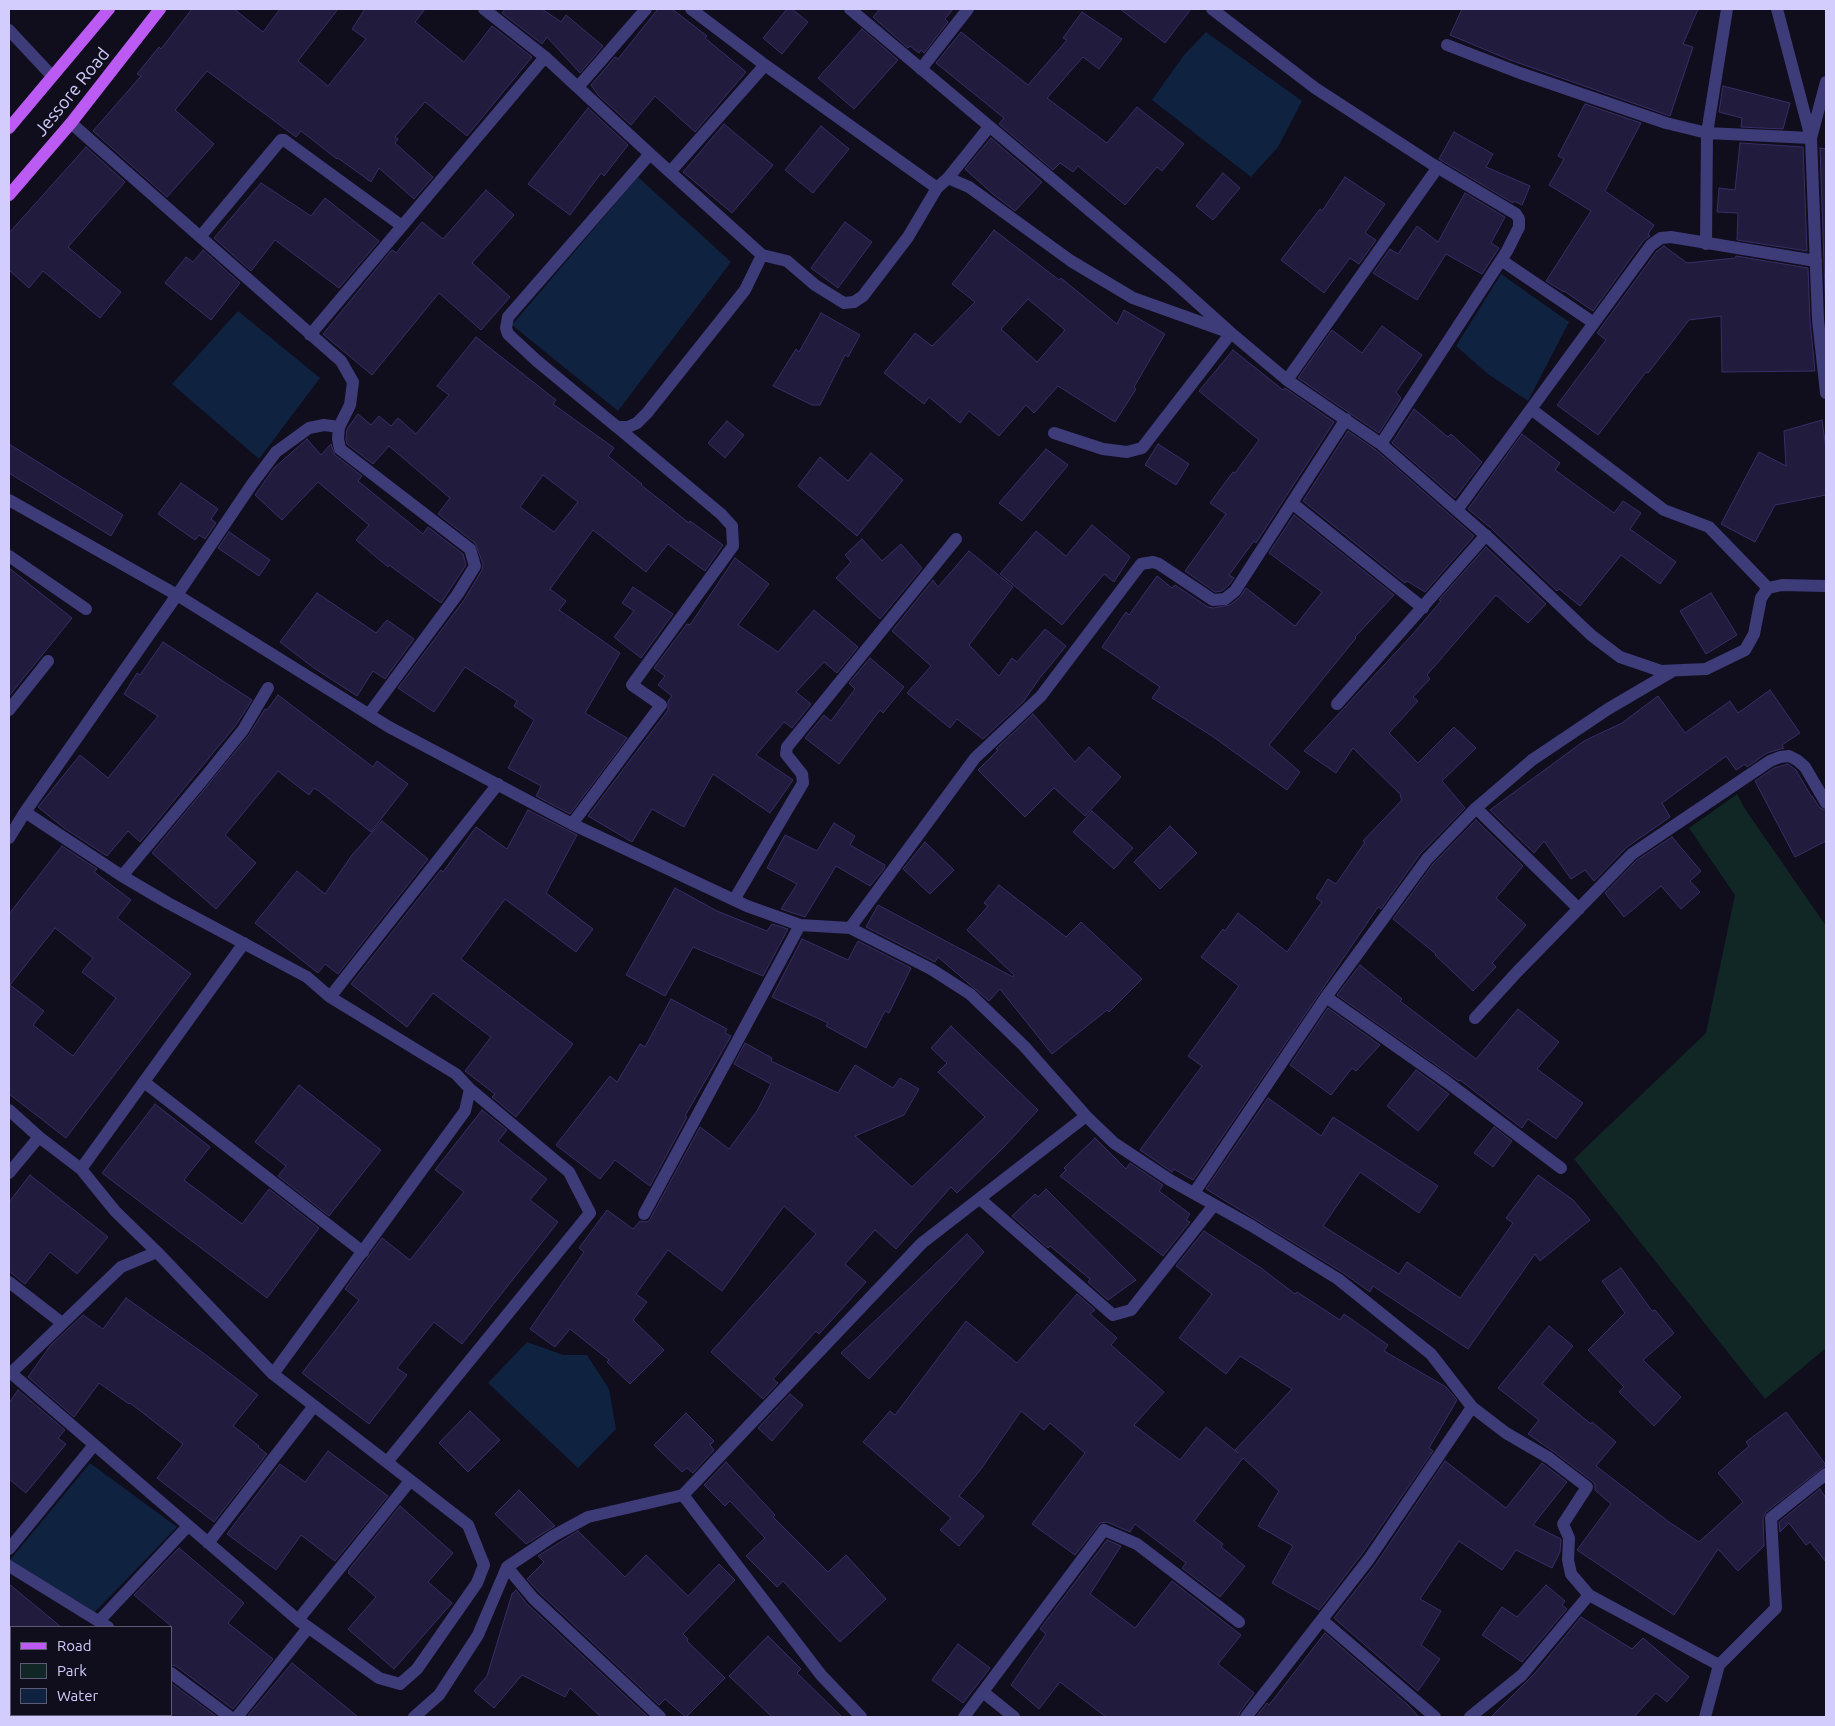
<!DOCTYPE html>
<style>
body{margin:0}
#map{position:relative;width:1835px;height:1726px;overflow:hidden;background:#100d1d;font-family:Ubuntu,sans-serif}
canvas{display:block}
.frame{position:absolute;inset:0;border:10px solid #d2cdfc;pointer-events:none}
.legend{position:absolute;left:10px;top:1626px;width:162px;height:90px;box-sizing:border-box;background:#100d1d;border:1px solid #5e5a76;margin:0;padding:6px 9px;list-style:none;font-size:15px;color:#d2cdfc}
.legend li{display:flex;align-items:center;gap:10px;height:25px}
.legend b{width:25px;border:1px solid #5e5a76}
</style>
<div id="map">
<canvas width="1835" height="1726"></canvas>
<div class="frame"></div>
<ul class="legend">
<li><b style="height:6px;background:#bb5bf4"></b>Road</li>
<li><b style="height:14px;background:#112726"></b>Park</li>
<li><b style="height:14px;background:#0f2240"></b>Water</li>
</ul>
</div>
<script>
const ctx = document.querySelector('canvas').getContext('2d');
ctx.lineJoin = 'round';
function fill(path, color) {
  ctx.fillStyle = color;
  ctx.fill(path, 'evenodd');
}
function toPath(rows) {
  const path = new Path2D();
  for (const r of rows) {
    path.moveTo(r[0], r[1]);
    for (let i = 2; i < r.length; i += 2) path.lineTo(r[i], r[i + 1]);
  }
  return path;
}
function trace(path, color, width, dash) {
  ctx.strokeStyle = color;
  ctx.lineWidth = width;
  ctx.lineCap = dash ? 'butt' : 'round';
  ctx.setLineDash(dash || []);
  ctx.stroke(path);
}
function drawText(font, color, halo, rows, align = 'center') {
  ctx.font = font + ' Ubuntu,sans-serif';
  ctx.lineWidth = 4;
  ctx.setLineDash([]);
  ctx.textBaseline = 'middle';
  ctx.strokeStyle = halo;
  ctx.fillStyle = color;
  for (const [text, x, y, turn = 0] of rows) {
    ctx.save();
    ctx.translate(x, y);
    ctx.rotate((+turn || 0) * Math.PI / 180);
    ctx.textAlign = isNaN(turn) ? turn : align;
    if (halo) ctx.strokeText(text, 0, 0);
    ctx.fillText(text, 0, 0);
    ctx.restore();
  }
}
const green = toPath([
 [1737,794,1745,809,1826,926,1826,1348,1765,1399,1574,1159,1706,1033,1735,895,1689,828]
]);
const water = toPath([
 [1206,32,1302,101,1278,147,1251,177,1152,100,1184,55],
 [638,177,731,262,618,411,512,325],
 [1501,274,1569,322,1528,401,1488,374,1456,346],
 [238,311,320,378,259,459,172,384],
 [527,1342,563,1355,587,1355,609,1389,616,1429,578,1468,488,1383],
 [90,1463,177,1527,95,1612,10,1560]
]);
const building = toPath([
 [192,9,234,9,263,32,280,9,338,9,298,61,328,86,366,39,352,29,365,9,425,9,415,22,464,62,492,26,532,57,467,136,425,102,395,137,398,139,395,143,433,177,414,199,379,168,371,182,338,158,337,159,301,131,296,137,207,71,175,110,214,144,167,197,93,131,141,76,137,74,159,47,161,49,192,9],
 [505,9,542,9,561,22,566,15,603,46,580,73,547,37,542,44,502,13,505,9],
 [658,9,672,9,707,36,705,38,746,72,695,132,655,96,631,125,598,95,591,85,615,57,618,59,658,9],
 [787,9,792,9,808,22,782,54,763,38,787,9],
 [880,9,953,9,945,19,948,22,924,53,921,50,919,53,910,46,908,48,873,17,880,9],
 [1120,9,1191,9,1165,43,1120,9],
 [1462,9,1698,9,1683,44,1693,47,1670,116,1510,60,1450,35,1462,9],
 [1082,12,1122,39,1099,69,1083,57,1047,98,1107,143,1137,107,1184,144,1162,171,1157,167,1125,205,1078,166,1073,172,1060,163,1053,170,999,124,1004,118,936,63,961,32,1028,85,1067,40,1063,38,1082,12],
 [862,29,898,60,854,109,818,78,862,29],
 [1723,86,1790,103,1783,129,1741,127,1742,118,1719,112,1723,86],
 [1585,104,1641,123,1605,191,1654,225,1648,234,1650,236,1644,240,1593,311,1564,291,1564,292,1546,281,1591,211,1549,185,1564,159,1558,156,1585,104],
 [588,108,628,145,604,176,601,173,570,215,528,184,588,108],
 [724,124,773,165,732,213,683,172,724,124],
 [821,126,849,149,813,193,785,170,821,126],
 [1454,132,1493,154,1486,167,1530,186,1522,205,1514,201,1513,203,1439,159,1454,132],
 [991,138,1042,182,1015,211,993,194,965,169,991,138],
 [1740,143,1803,147,1807,251,1737,240,1738,213,1717,212,1719,188,1735,190,1740,143],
 [86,147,125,182,68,247,121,292,100,318,43,271,29,288,9,270,9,233,86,147],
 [1820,148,1826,149,1826,321,1826,319,1820,148],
 [1223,173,1240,188,1213,220,1196,206,1223,173],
 [1345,177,1385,204,1365,233,1376,240,1359,264,1350,258,1324,293,1281,260,1320,209,1322,211,1345,177],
 [261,183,311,216,325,198,379,241,339,288,275,240,251,271,214,238,261,183],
 [486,190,514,215,472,263,510,297,481,330,439,293,372,375,323,334,391,251,393,250,396,253,422,222,443,239,486,190],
 [1465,193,1505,217,1491,243,1499,248,1482,274,1446,254,1417,300,1373,273,1390,249,1398,254,1417,226,1438,242,1465,193],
 [845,222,872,242,838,288,811,268,845,222],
 [994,230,1059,280,1061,278,1117,324,1124,310,1165,334,1134,387,1136,389,1115,422,1058,386,1034,413,1026,405,999,436,969,411,960,423,929,397,924,404,884,373,915,333,932,346,975,302,952,284,994,230],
 [1028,299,1065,330,1037,362,1001,329,1028,299],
 [1664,246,1687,263,1735,258,1736,256,1808,268,1810,321,1815,371,1722,372,1721,316,1689,320,1648,373,1646,372,1598,435,1557,405,1606,340,1597,333,1657,251,1664,246],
 [203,250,240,283,211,320,165,283,186,257,193,262,203,250],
 [821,313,860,335,848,357,845,355,820,405,812,405,773,386,796,349,799,352,821,313],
 [1382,326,1422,355,1396,392,1401,398,1379,433,1298,378,1332,330,1362,353,1382,326],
 [476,337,556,400,553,404,614,448,608,456,642,484,641,485,689,523,690,521,723,545,705,571,668,544,646,572,593,530,550,589,566,601,559,610,620,653,585,713,627,738,570,814,536,796,541,786,508,768,534,720,514,706,517,701,465,667,434,712,398,688,464,600,482,570,483,564,475,543,438,514,450,498,389,446,373,464,347,444,346,439,347,429,358,414,371,425,379,416,391,426,398,418,416,434,449,395,437,386,476,337],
 [543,475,578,502,554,532,520,507,543,475],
 [1233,350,1283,390,1285,388,1334,422,1256,543,1254,541,1229,575,1234,578,1229,585,1222,591,1215,592,1185,571,1226,514,1210,503,1233,472,1235,473,1259,440,1199,391,1233,350],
 [1414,409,1448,437,1451,434,1482,462,1455,498,1392,443,1414,409],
 [1822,420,1826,449,1826,495,1775,505,1755,542,1721,524,1759,452,1786,466,1784,431,1822,420],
 [727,421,744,435,725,458,708,443,727,421],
 [1348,431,1376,450,1474,536,1425,592,1407,581,1405,583,1303,501,1348,431],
 [1522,434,1560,463,1555,470,1614,513,1623,501,1641,513,1630,529,1676,562,1660,584,1621,555,1580,606,1559,589,1557,591,1492,529,1468,509,1522,434],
 [307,439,321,455,331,444,335,455,362,476,358,481,423,534,428,527,463,554,466,565,441,603,389,565,388,567,356,540,369,525,318,482,282,520,255,495,274,468,307,439],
 [9,444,123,515,111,536,9,473,9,444],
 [1158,444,1189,464,1176,485,1145,465,1158,444],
 [1046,449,1068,465,1022,521,999,503,1046,449],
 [871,453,903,480,857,536,798,486,820,457,848,481,871,453],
 [181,483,218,509,211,519,216,523,205,539,199,535,195,540,158,514,181,483],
 [1294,515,1394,595,1355,637,1356,638,1269,745,1300,772,1287,790,1212,736,1152,698,1160,687,1102,647,1126,612,1129,615,1157,576,1172,588,1175,585,1208,607,1213,608,1230,605,1240,597,1246,588,1295,626,1322,592,1269,553,1294,515],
 [1092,525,1130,557,1114,582,1104,574,1062,625,1000,574,1036,531,1066,556,1092,525],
 [229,532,270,560,259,576,218,548,229,532],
 [862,539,882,561,901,544,922,568,880,619,836,578,851,562,845,555,862,539],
 [1486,547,1546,604,1528,623,1496,595,1427,675,1430,679,1413,697,1418,701,1389,733,1418,763,1454,727,1476,748,1442,781,1465,808,1420,854,1381,909,1378,907,1193,1180,1174,1169,1172,1172,1140,1150,1202,1066,1188,1056,1239,986,1201,957,1223,929,1225,931,1238,913,1287,952,1322,902,1316,898,1328,879,1336,884,1365,842,1363,841,1402,800,1400,796,1401,795,1353,748,1336,773,1304,751,1412,635,1441,601,1439,600,1486,547],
 [969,551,1013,587,969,645,999,676,1012,658,1017,662,1045,629,1066,646,1039,679,1023,702,983,739,957,719,950,728,907,693,931,666,892,631,933,580,938,587,969,551],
 [735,558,769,584,738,625,778,652,814,610,858,647,837,673,824,662,796,692,811,704,792,728,784,722,756,755,793,780,770,813,713,774,684,827,652,809,632,842,588,816,668,710,668,701,672,696,658,685,665,676,654,668,687,624,690,625,735,558],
 [9,568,72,618,9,696,9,568],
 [633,587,673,614,641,658,614,637,634,611,622,603,633,587],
 [317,593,376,633,387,620,414,639,385,679,373,671,357,696,314,668,280,642,317,593],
 [1711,593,1737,635,1706,654,1680,611,1711,593],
 [163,642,252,700,236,725,140,842,128,831,107,856,64,828,38,807,80,755,108,778,158,716,124,694,137,673,140,675,163,642],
 [870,658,904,687,883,713,880,710,839,764,805,738,824,715,831,721,855,689,849,683,870,658],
 [1770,690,1800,733,1782,745,1784,748,1767,753,1747,767,1745,764,1736,770,1726,756,1662,803,1670,817,1627,847,1594,881,1585,870,1571,879,1544,841,1534,853,1490,810,1584,741,1622,723,1658,696,1685,733,1730,701,1738,713,1770,690],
 [278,695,373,767,377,761,408,784,371,832,319,791,314,788,309,795,278,771,225,835,256,863,216,909,152,853,249,735,265,709,267,710,278,695],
 [1033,714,1075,762,1089,747,1121,777,1085,816,1054,788,1025,817,978,770,998,750,996,749,1033,714],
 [1788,764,1796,770,1811,796,1812,796,1819,807,1826,811,1826,841,1795,857,1755,781,1774,768,1788,764],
 [528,810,577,835,546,893,593,929,576,952,505,899,461,959,573,1044,516,1117,492,1097,495,1094,465,1071,491,1037,433,993,407,1027,351,984,441,870,443,872,476,827,507,849,528,810],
 [1092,811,1133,848,1114,869,1073,832,1092,811],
 [1476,820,1523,866,1496,898,1526,925,1492,963,1496,967,1473,991,1435,955,1436,954,1393,919,1433,864,1476,820],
 [382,821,428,859,338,974,325,964,318,973,255,923,297,871,325,894,352,855,382,821],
 [834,823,855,836,850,845,885,865,884,869,870,886,836,866,805,917,781,909,797,884,767,868,785,835,817,851,834,823],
 [1170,826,1197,853,1160,889,1134,862,1170,826],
 [1672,837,1701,871,1690,881,1700,892,1681,909,1661,886,1624,917,1605,893,1637,860,1672,837],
 [925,842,954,870,930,894,903,869,925,842],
 [62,846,97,869,94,872,131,900,117,918,191,974,66,1138,9,1094,9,914,62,846],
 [55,928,93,958,82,972,116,998,73,1056,33,1025,44,1011,10,985,55,928],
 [999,885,1066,937,1081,922,1142,979,1109,1012,1107,1010,1052,1054,1000,989,989,1001,938,957,935,962,866,927,878,905,1013,977,1014,975,967,930,988,906,984,903,999,885],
 [675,888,717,911,767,931,772,924,788,929,763,976,693,947,665,996,626,975,675,888],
 [802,939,848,960,858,941,911,968,889,1013,885,1011,866,1048,826,1026,828,1023,772,997,802,939],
 [1360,965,1402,999,1400,1001,1476,1059,1518,1009,1559,1042,1537,1069,1583,1103,1556,1139,1528,1119,1522,1128,1460,1080,1459,1081,1337,995,1360,965],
 [671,999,727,1029,725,1033,731,1036,685,1116,687,1117,650,1186,615,1160,600,1179,556,1145,610,1076,617,1082,640,1044,645,1047,671,999],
 [1328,1008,1380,1045,1356,1071,1352,1068,1331,1095,1290,1065,1328,1008],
 [951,1026,1038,1110,1003,1148,957,1193,951,1187,896,1249,875,1230,845,1264,866,1282,819,1334,816,1331,773,1379,778,1383,763,1399,711,1352,816,1234,784,1206,722,1291,668,1250,636,1294,647,1302,633,1320,664,1350,630,1384,607,1362,609,1360,570,1329,555,1347,530,1329,584,1252,579,1248,607,1210,633,1229,640,1221,645,1222,649,1221,700,1127,729,1149,757,1111,771,1084,734,1064,745,1043,772,1058,771,1061,838,1093,855,1065,893,1088,900,1078,919,1089,904,1115,855,1136,912,1187,985,1117,938,1072,947,1063,931,1048,951,1026],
 [1416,1070,1449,1094,1418,1131,1387,1106,1416,1070],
 [299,1085,381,1150,329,1216,278,1176,286,1166,255,1142,299,1085],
 [1268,1098,1321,1136,1333,1117,1438,1186,1419,1213,1360,1172,1323,1226,1399,1274,1407,1262,1460,1298,1513,1223,1506,1218,1538,1175,1573,1200,1590,1220,1540,1261,1535,1254,1468,1349,1373,1286,1370,1292,1342,1272,1206,1189,1268,1098],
 [155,1104,210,1147,184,1180,242,1224,269,1189,319,1228,267,1298,102,1173,155,1104],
 [482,1110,507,1130,498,1141,547,1179,530,1200,558,1222,462,1344,434,1322,397,1368,407,1375,369,1424,302,1373,359,1300,345,1289,382,1238,410,1260,464,1192,435,1170,482,1110],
 [1494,1127,1512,1141,1493,1167,1474,1153,1494,1127],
 [1095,1138,1126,1169,1130,1163,1163,1185,1159,1191,1190,1214,1186,1220,1190,1222,1163,1256,1060,1176,1066,1170,1064,1168,1095,1138],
 [30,1175,108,1237,77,1274,50,1252,25,1284,9,1271,9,1202,30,1175],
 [1046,1189,1136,1280,1108,1300,1088,1282,1090,1279,1050,1246,1048,1248,1012,1216,1035,1194,1038,1197,1046,1189],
 [1204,1231,1261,1268,1295,1294,1297,1292,1340,1320,1344,1314,1388,1345,1384,1351,1446,1387,1457,1400,1429,1448,1433,1451,1362,1554,1319,1610,1272,1583,1293,1546,1258,1526,1279,1491,1243,1458,1194,1521,1223,1544,1221,1547,1245,1566,1220,1597,1182,1568,1186,1563,1135,1524,1130,1532,1107,1522,1100,1523,1075,1555,1032,1524,1085,1453,1050,1423,1044,1430,1021,1411,981,1469,959,1496,984,1516,959,1546,940,1530,951,1518,863,1442,890,1411,895,1415,966,1321,1017,1363,1077,1294,1095,1310,1090,1314,1117,1338,1111,1345,1164,1392,1134,1425,1180,1460,1206,1427,1238,1453,1235,1450,1292,1389,1240,1356,1226,1374,1179,1338,1212,1294,1176,1266,1204,1231],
 [967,1234,984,1252,869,1379,841,1353,967,1234],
 [1621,1268,1652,1311,1655,1310,1674,1333,1643,1360,1681,1397,1654,1426,1619,1392,1624,1387,1588,1350,1625,1313,1602,1281,1621,1268],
 [126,1298,206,1355,258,1395,233,1426,259,1446,258,1447,267,1454,214,1522,157,1478,183,1444,130,1403,129,1404,99,1383,74,1417,28,1377,50,1346,83,1315,103,1329,126,1298],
 [1549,1326,1573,1346,1542,1384,1591,1424,1592,1422,1616,1442,1596,1466,1669,1522,1699,1542,1743,1502,1718,1473,1749,1446,1746,1442,1786,1412,1826,1465,1766,1512,1763,1518,1764,1546,1738,1571,1718,1549,1674,1615,1577,1550,1611,1504,1595,1490,1595,1484,1592,1481,1554,1452,1528,1434,1539,1420,1498,1388,1549,1326],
 [18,1390,65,1430,58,1438,66,1444,26,1493,9,1479,9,1403,18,1390],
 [790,1394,803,1405,772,1441,758,1428,790,1394],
 [470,1411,500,1440,468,1472,439,1443,470,1411],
 [686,1413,714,1441,710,1445,714,1450,693,1473,687,1468,682,1472,654,1445,686,1413],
 [328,1451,388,1496,335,1561,301,1535,276,1570,227,1534,280,1464,305,1482,328,1451],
 [1445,1461,1506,1508,1542,1463,1567,1482,1533,1525,1561,1539,1560,1552,1552,1568,1516,1550,1502,1570,1459,1541,1420,1599,1441,1611,1421,1645,1440,1659,1418,1691,1334,1618,1376,1564,1445,1461],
 [726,1462,775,1515,773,1517,828,1572,846,1555,886,1599,840,1642,783,1581,777,1587,746,1556,765,1538,730,1501,725,1506,704,1485,726,1462],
 [1820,1489,1826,1498,1826,1562,1810,1542,1806,1545,1789,1523,1780,1532,1779,1522,1820,1489],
 [519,1490,555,1526,526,1544,495,1514,519,1490],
 [400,1506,453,1553,428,1582,452,1603,394,1669,348,1629,376,1597,348,1573,350,1572,348,1571,400,1506],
 [578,1531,625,1577,646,1555,688,1596,719,1564,735,1580,683,1634,688,1639,687,1641,725,1678,686,1717,665,1699,659,1705,539,1592,527,1579,544,1562,538,1556,578,1531],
 [1107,1540,1121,1546,1090,1594,1135,1628,1172,1581,1241,1635,1218,1664,1254,1693,1240,1712,1238,1717,1106,1717,1060,1682,1039,1709,1011,1685,1046,1634,1040,1629,1107,1540],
 [179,1548,244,1603,228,1623,273,1659,233,1709,176,1666,171,1665,171,1626,134,1595,179,1548],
 [9,1584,61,1627,9,1627,9,1584],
 [1546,1585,1565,1601,1562,1605,1567,1609,1522,1662,1482,1635,1502,1607,1517,1617,1546,1585],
 [516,1590,527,1604,648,1717,601,1717,570,1688,565,1697,522,1675,494,1708,474,1691,487,1676,512,1594,516,1590],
 [1581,1617,1632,1649,1643,1638,1689,1677,1667,1702,1656,1693,1634,1717,1491,1717,1536,1672,1581,1617],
 [1325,1633,1408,1705,1419,1717,1256,1717,1267,1703,1269,1705,1325,1633],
 [768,1636,801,1669,797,1673,842,1717,772,1717,729,1676,768,1636],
 [958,1644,990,1668,963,1703,932,1680,958,1644],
 [292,1663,358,1717,247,1717,292,1663],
 [171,1683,217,1717,171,1717,171,1683]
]);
const service = toPath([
 [921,69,968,9],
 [9,556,86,609],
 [177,595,25,812,122,876,168,903,307,977,330,997,456,1074,470,1089,465,1111,273,1374,468,1525,484,1565,477,1583,417,1669,400,1684,379,1678,298,1620,11,1373,121,1267,157,1252,273,1374],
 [9,710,48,661],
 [9,838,25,812],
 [122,876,206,776,243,730,268,688],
 [330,997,498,784],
 [144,1082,363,1252],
 [9,1110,39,1137,81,1169],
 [9,1173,39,1137],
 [980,1199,1113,1315,1131,1310,1214,1205],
 [157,1252,115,1211,81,1169,244,943],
 [9,1282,62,1323],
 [387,1462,590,1213,569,1172,470,1089],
 [208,1543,314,1406],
 [9,1549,94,1445],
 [9,1566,108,1627],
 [298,1620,410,1481],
 [99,1621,188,1526],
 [171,1673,230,1717],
 [83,1717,85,1715],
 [237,1717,308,1628]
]);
const minor = toPath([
 [484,9,545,57,650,154],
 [691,9,765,65,937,188],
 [850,9,1172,280,1231,333,1287,380,1381,444,1492,541,1591,635,1620,657,1661,671,1706,669,1745,650,1754,634,1761,598,1768,588,1782,585,1826,586],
 [1212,9,1315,88,1432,164,1516,214,1519,219,1519,227,1507,251,1381,444],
 [9,30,52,76],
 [1447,45,1520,73,1666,123,1707,133,1811,138,1777,9],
 [1826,82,1811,138,1818,320,1826,393],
 [578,87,646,9],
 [71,123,341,361,353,382,350,405,339,427,338,439,340,449,470,549,475,566,457,595,369,714],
 [670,172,765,65],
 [948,178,989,127],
 [200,237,281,140,284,140,402,226],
 [1706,244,1707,133,1727,9],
 [762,255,650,154,508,317,506,328,508,334,537,361,617,427,628,427,637,423,647,413,745,290,762,255,787,261,815,285,844,303,854,302,863,296,908,237,937,188,948,178,969,187,1071,261,1133,298,1231,333,1142,448,1127,452,1103,449,1054,433],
 [1501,260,1594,323],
 [310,335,545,57],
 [1287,380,1438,167],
 [1531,409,1664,510,1709,527,1768,588],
 [9,500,177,595,389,727,572,824,747,906,800,925,850,928,931,969,970,994,1024,1046,1086,1116,1114,1143,1170,1180,1252,1226,1338,1279,1431,1354,1472,1407,1506,1433,1549,1458,1587,1487,1563,1524,1569,1538,1568,1560,1571,1574,1589,1595,1522,1675,1470,1717],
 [1292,503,1423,608],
 [1457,510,1651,245,1661,238,1671,237,1816,261],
 [177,595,252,484,276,452,309,428,324,425,339,427],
 [1337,704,1486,535],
 [1476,808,1579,909],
 [572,824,661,705,632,685,733,546,732,526,721,514,617,427],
 [734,900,803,783,802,774,786,754,787,747,956,539],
 [850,928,975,758,1041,696,1141,564,1153,562,1159,564,1213,600,1225,599,1235,591,1346,419],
 [1326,997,1447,1082,1561,1168],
 [1475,1018,1517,972,1632,854,1770,761,1780,757,1789,756,1797,760,1805,767,1826,803],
 [1194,1193,1326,997,1427,859,1476,808,1532,760,1608,709,1671,672],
 [644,1214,800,925],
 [507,1567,533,1598,660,1717],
 [1589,1595,1719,1665],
 [1322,1620,1435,1717],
 [983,1692,1014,1717],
 [414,1717,439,1695,478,1635,507,1567,553,1536,588,1517,683,1495],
 [861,1717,821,1675,683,1495,922,1243,1086,1116],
 [964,1717,1104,1530,1137,1544,1239,1622],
 [1246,1717,1369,1559,1472,1407],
 [1705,1717,1719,1665,1776,1608,1771,1518,1826,1474]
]);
const primary = toPath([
 [9,128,109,9],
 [9,195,71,123,160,9]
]);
const streetNames = [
 ["Jessore Road",72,92,-51]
];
fill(green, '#112726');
fill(water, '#0f2240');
fill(building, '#211b3d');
trace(building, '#392e67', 1);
trace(service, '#3e3b79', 12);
trace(minor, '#3e3b79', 12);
trace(primary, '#bb5bf4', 12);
drawText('18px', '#d2cdfc', '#100d1d', streetNames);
</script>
